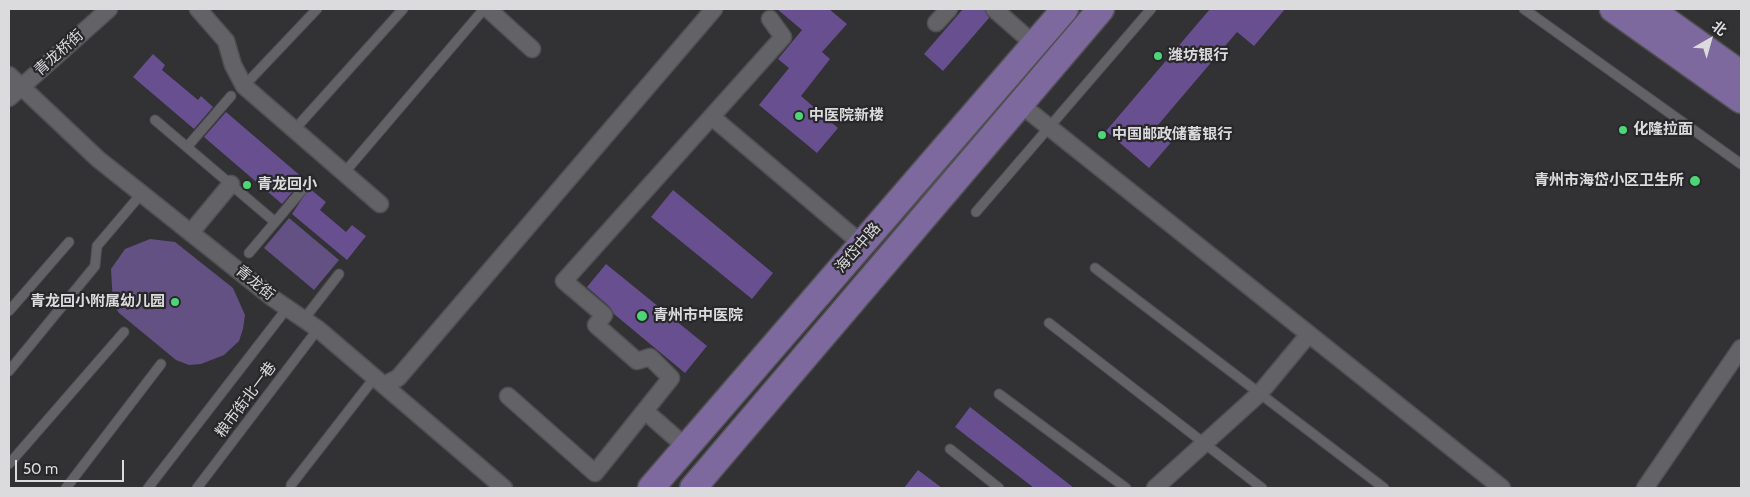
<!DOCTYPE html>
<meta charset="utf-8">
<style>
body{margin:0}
#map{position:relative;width:1750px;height:497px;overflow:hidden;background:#323134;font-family:Cabin,"Noto Sans SC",sans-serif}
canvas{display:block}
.frame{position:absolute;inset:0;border:10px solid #dbdadc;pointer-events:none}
.north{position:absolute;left:1685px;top:15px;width:50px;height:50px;-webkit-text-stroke:4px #28272a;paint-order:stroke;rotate:38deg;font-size:14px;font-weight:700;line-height:20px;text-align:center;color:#dbdadc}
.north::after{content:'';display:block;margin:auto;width:18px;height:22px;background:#dbdadc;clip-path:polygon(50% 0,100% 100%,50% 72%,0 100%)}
.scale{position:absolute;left:15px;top:460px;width:109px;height:22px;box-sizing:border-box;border:2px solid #dbdadc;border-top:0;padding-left:6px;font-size:15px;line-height:18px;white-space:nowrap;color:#dbdadc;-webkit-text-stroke:4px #28272a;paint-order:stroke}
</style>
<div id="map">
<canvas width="1750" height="497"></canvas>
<div class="frame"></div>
<div class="north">北</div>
<div class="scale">50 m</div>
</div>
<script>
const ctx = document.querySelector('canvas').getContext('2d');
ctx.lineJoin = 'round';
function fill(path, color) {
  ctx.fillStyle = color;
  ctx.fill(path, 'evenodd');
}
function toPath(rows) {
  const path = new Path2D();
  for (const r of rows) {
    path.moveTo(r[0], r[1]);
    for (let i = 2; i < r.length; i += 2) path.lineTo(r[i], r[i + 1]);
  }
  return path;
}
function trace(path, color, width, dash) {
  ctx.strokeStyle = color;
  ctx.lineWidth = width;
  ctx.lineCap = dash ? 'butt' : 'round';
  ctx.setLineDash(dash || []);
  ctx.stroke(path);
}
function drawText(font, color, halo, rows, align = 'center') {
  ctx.font = font + ' Cabin,"Noto Sans SC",sans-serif';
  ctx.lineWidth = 4.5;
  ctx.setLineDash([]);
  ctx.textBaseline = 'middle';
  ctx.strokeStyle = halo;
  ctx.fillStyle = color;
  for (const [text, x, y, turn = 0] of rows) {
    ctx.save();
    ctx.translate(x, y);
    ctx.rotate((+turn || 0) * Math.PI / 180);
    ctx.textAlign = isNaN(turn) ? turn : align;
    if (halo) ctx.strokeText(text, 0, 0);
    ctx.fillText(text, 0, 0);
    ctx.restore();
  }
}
const green = toPath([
 [289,218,339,260,314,290,264,248],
 [150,239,175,242,233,288,245,315,243,329,239,341,224,355,201,364,189,365,176,360,119,313,113,304,111,269,125,249]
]);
const building = toPath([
 [777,9,829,9,847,24,822,52,830,59,801,96,838,128,817,153,759,105,789,68,778,59,802,30],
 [963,9,984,9,989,18,943,71,924,54],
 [1210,9,1285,9,1254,46,1237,32,1158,125,1174,139,1149,168,1106,131],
 [153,54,165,65,162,70,198,100,201,96,213,107,194,129,133,77],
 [226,112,303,178,300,181,303,183,298,185,282,204,204,137],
 [309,188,326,202,320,210,346,232,352,225,366,236,347,260,292,214],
 [673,190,773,273,752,299,651,217],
 [606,264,707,346,685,373,614,314,610,307,587,287],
 [970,407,1074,488,1034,488,955,427],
 [918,470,942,488,904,488]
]);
const service = toPath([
 [1524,9,1741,164],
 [244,86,317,9],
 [155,120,275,222],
 [294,130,403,9],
 [187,147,231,96],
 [344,173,484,9],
 [976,212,1151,9],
 [249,253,303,189],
 [1095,268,1384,488],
 [9,311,69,242],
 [304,319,339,274],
 [1049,323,1262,488],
 [9,371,95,266,97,246,142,193],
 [999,394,1126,488],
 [950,449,999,488],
 [9,464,124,332],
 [291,485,375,377],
 [66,488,161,364],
 [148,488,288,307],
 [197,488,318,329]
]);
const minor = toPath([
 [198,9,226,41,233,65,244,86,380,204],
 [488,9,532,49],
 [994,9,1034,44],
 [936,23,949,9],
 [9,75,98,159,274,299,318,329,504,488],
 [9,98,109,9],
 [1020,104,1502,488],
 [712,117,862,244],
 [192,231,231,184],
 [384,385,398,378,714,9],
 [508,396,595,473,671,378,650,357,637,361,596,325,604,315,564,281,783,37,770,19],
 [645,411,686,447],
 [1155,488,1260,393,1309,334],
 [1645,488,1741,348]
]);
const primary = toPath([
 [1613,9,1741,100],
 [1650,9,1741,74],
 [651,488,1065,9],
 [693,488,1101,9]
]);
const markers = [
 [1158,56,5,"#4cd677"],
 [799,116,5,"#4cd677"],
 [1623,130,5,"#4cd677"],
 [1102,135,5,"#4cd677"],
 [1695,181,6,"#4cd677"],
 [247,185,5,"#4cd677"],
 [175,302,5,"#4cd677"],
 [642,316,6,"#4cd677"]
];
const streetNames = [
 ["青龙桥街",59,53,-42],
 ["海岱中路",858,248,-49],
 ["青龙街",255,283,39],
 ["粮市街北一巷",246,400,-53]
];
const poiNames = [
 ["潍坊银行",1168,56],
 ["中医院新楼",809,116],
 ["化隆拉面",1633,130],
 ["中国邮政储蓄银行",1112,135],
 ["青州市海岱小区卫生所",1684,181,"right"],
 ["青龙回小",257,185],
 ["青龙回小附属幼儿园",165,302,"right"],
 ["青州市中医院",653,316]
];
fill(green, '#635183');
fill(building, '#684f90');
trace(service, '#504f52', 11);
trace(minor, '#504f52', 19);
trace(primary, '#504f52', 29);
trace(service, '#636266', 9);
trace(minor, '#636266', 16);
trace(primary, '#7d699d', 26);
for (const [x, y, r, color] of markers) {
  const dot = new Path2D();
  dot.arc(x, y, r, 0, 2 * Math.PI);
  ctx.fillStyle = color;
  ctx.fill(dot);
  trace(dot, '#28272a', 2);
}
drawText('15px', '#dbdadc', '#28272a', streetNames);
drawText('bold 15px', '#dbdadc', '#28272a', poiNames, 'left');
</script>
